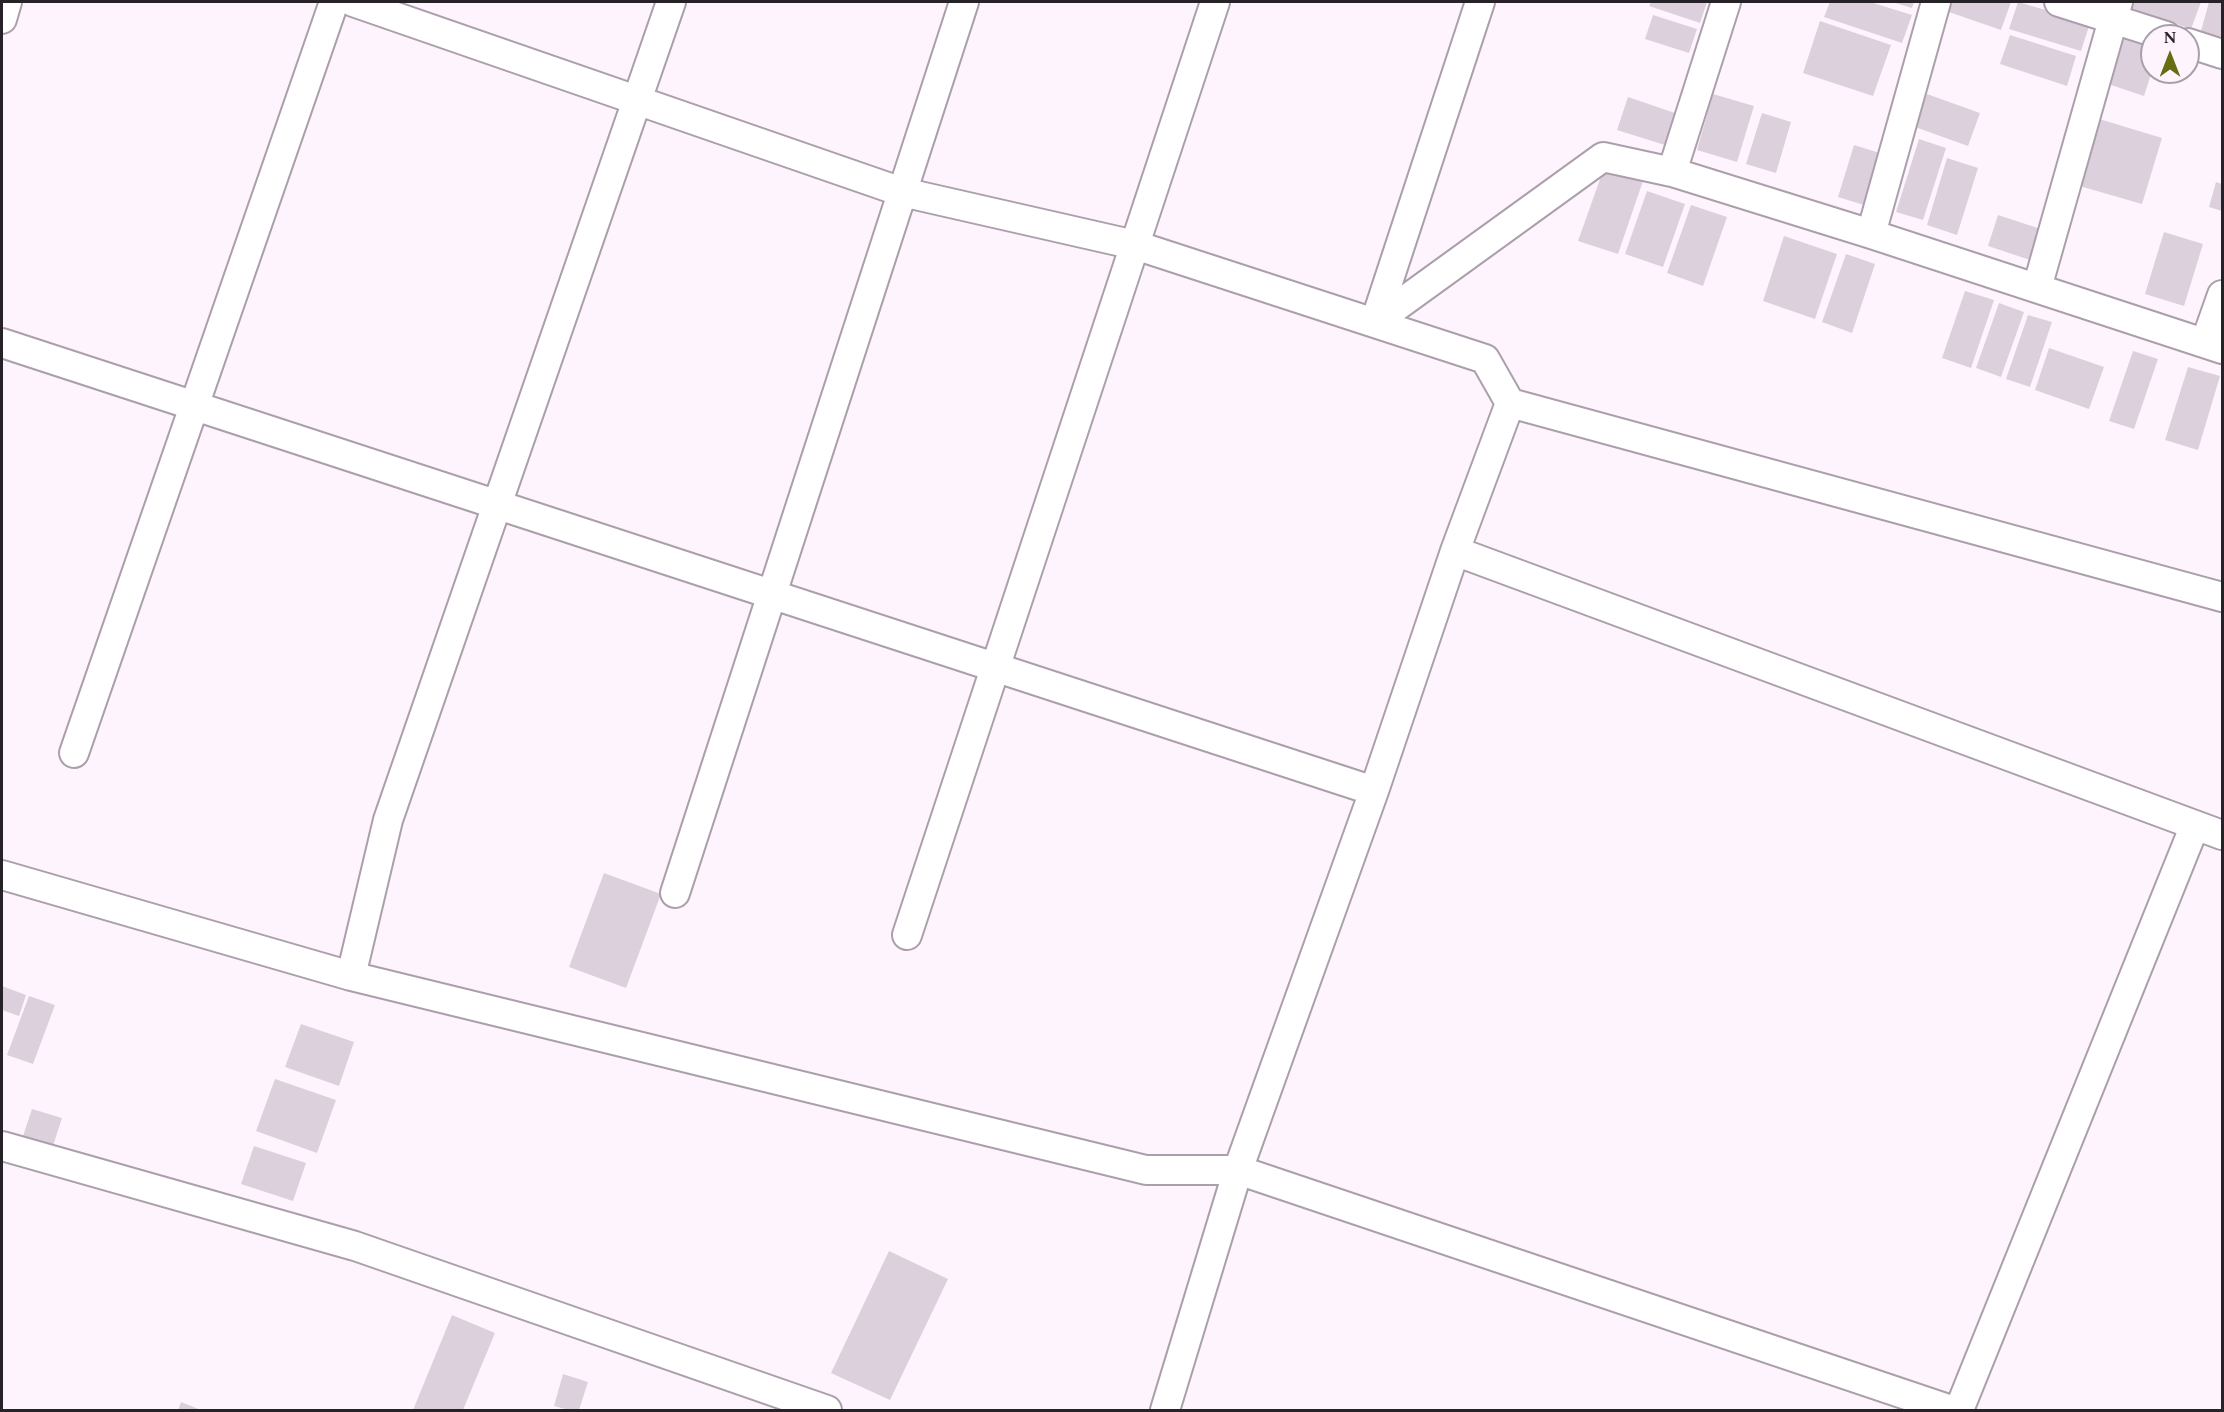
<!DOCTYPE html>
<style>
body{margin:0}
#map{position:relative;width:2224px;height:1412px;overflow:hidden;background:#fef4fe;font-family:Spectral,serif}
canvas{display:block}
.frame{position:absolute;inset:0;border:3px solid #272227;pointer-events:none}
.north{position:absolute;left:2140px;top:24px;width:60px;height:60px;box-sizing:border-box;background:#fef4fe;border:2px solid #a8a0a8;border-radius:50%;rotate:0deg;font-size:16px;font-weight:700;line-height:24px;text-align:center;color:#272227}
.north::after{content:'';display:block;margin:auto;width:21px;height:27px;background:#676d12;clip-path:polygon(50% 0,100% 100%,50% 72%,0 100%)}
</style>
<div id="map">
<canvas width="2224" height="1412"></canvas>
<div class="frame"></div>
<div class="north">N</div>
</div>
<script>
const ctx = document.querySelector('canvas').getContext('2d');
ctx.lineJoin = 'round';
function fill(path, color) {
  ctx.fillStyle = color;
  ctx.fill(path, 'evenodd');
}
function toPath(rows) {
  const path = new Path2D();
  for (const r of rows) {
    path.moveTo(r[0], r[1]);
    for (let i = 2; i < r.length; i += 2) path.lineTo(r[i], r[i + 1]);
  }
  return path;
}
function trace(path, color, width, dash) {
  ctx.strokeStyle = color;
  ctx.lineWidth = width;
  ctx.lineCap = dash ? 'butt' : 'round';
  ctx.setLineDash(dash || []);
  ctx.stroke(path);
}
const building = toPath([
 [1651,2,1707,2,1700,23,1649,6],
 [1830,2,1870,2,1912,15,1902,43,1824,17],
 [1892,2,1914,2,1912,8],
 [1949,2,2011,2,2001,30,1946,11],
 [2018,2,2090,23,2081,51,2009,29],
 [2132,2,2201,2,2191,29,2130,8],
 [2209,2,2222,2,2222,37,2201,31],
 [1653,15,1697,29,1689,53,1645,39],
 [1820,21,1891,45,1873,96,1803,73],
 [2010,35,2076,56,2067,86,2000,64],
 [2123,39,2152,48,2152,71,2144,96,2108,84],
 [1713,94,1754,106,1737,162,1697,150],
 [1927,94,1980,113,1968,146,1915,127],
 [1628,97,1678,114,1668,146,1617,130],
 [1762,113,1791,122,1776,173,1746,164],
 [2096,118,2162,138,2142,204,2076,185],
 [1919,139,1946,148,1923,220,1896,212],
 [1854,145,1883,154,1867,206,1838,197],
 [1947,158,1978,168,1957,235,1927,225],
 [1604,168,1643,181,1618,254,1578,241],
 [2216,182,2222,184,2222,211,2209,207],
 [1647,191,1685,204,1663,267,1625,254],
 [1691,205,1727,217,1703,286,1667,273],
 [1998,215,2050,232,2039,263,1988,246],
 [2164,232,2203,244,2184,306,2145,294],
 [1784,236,1837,254,1815,319,1763,301],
 [1846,254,1875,264,1852,333,1822,322],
 [1965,291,1994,300,1971,368,1942,358],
 [1999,303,2024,312,2001,377,1976,368],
 [2028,315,2052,322,2030,387,2006,379],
 [2049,348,2104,367,2089,409,2035,390],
 [2133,351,2158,359,2134,429,2109,421],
 [2188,367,2220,376,2198,450,2165,440],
 [604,873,661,894,626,988,569,967],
 [2,986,26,995,19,1016,2,1010],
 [29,996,55,1005,33,1064,7,1055],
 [301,1024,354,1042,339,1086,285,1067],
 [275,1079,336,1100,317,1153,256,1131],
 [32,1109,62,1118,51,1152,21,1142],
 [254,1146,306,1163,293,1201,241,1184],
 [889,1251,948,1279,890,1400,831,1373],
 [452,1315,495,1333,463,1410,413,1410],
 [563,1374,588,1382,579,1410,569,1410,554,1406],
 [181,1402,201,1410,178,1410]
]);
const street = toPath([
 [353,2,902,192,1135,245,1485,359,1510,403,1455,551,1374,791,1238,1170,1165,1410],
 [2059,2,2166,36],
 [2,19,7,2],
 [2188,43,2222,54],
 [1672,172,1726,2],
 [1871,234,1936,2],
 [2037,288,2118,2],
 [1375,322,1603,157,1672,172,1871,234,2222,349],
 [1375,322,1480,2],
 [2,343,1374,791],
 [2205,343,2222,295],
 [1510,403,2222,597],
 [1455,551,2222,835],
 [74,753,334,2],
 [2,875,351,976,1146,1170,1238,1170,1951,1410],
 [675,893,964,2],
 [907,935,1215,2],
 [351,976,388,820,671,2],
 [2,1146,355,1246,827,1410],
 [1959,1410,2195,825]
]);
fill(building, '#dcd0dd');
trace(street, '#ab9fac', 32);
trace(street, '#fff', 28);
</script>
